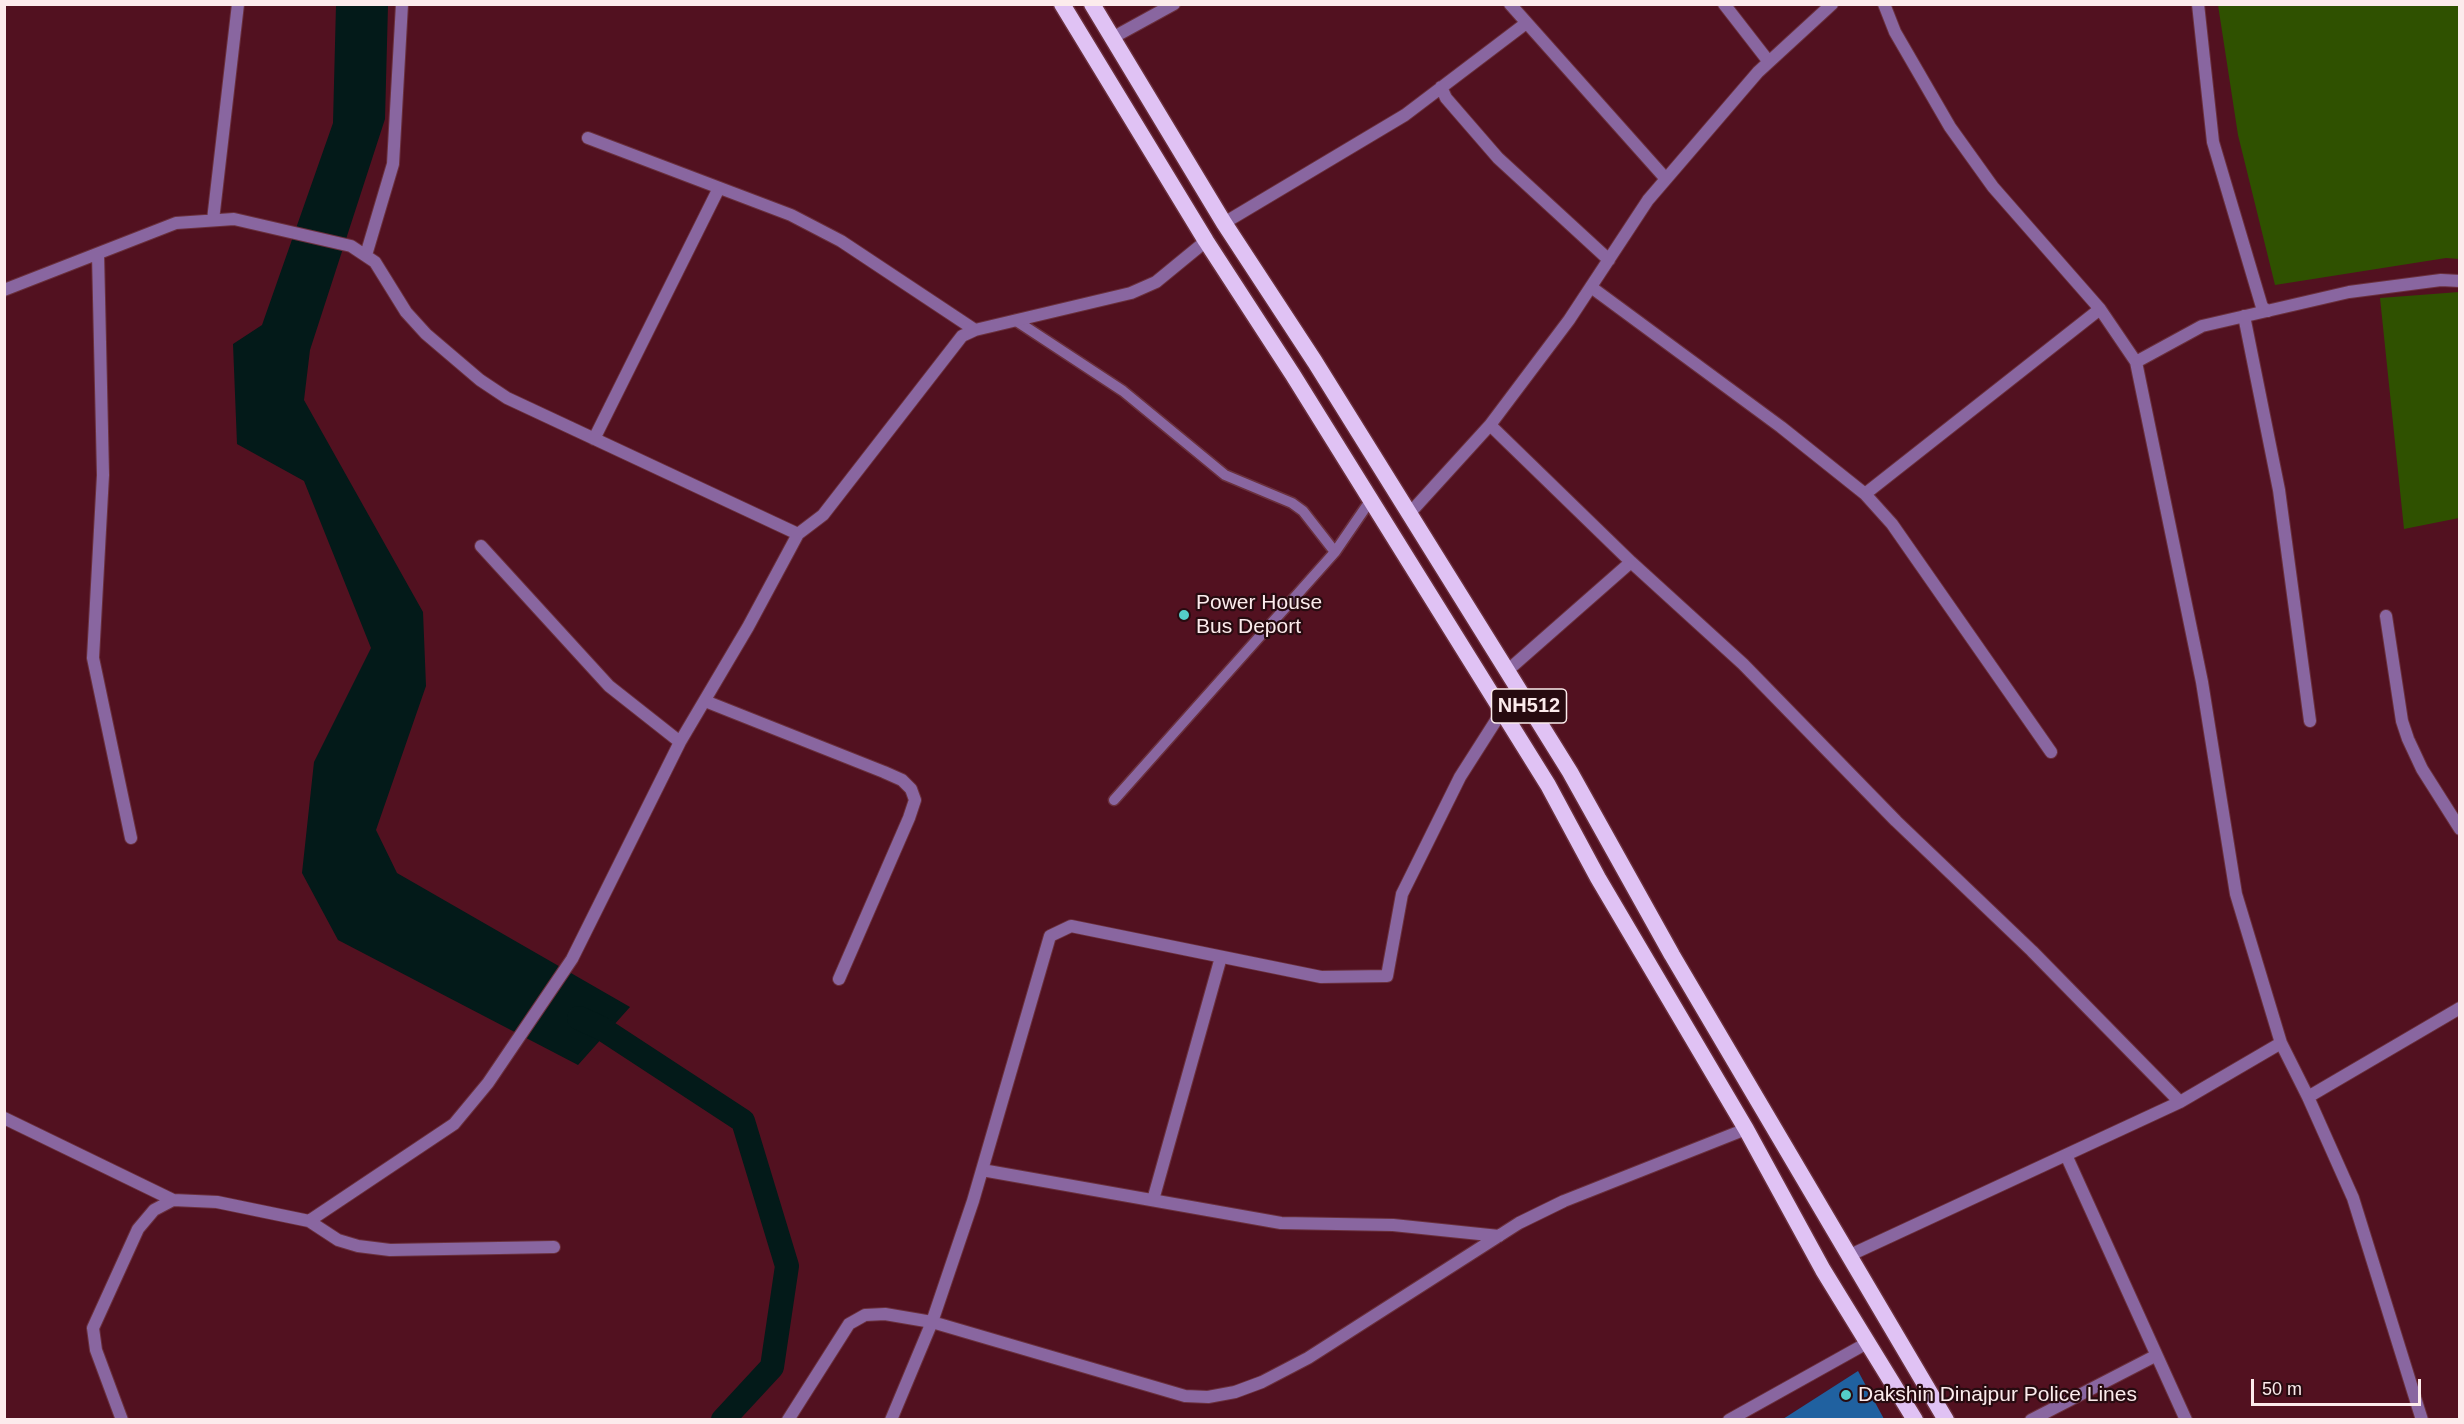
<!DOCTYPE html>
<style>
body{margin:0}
#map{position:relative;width:2464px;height:1424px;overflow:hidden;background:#521120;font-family:Helvetica,sans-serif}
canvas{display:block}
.frame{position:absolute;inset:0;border:6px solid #fcebec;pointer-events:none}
.scale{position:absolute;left:2251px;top:1379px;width:170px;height:27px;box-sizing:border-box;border:3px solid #fcebec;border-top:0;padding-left:8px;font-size:18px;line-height:21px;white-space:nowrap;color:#fcebec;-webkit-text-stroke:4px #270b10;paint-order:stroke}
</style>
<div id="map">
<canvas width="2464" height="1424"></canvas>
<div class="frame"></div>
<div class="scale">50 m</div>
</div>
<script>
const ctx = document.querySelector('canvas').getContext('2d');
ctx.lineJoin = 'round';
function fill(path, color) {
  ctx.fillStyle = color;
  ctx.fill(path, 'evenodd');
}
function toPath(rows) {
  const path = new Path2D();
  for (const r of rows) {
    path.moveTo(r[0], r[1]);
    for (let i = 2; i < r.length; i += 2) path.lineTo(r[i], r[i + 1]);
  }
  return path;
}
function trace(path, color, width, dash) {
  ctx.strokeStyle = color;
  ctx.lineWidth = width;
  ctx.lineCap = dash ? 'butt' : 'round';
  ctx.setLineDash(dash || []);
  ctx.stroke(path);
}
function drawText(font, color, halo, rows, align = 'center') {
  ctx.font = font + ' Helvetica,sans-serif';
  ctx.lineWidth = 4.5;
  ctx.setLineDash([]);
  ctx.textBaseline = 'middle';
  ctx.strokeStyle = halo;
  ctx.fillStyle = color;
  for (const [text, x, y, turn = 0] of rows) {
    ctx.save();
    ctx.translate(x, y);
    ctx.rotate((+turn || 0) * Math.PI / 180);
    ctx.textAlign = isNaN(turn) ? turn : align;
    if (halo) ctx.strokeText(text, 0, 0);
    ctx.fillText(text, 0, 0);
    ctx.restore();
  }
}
const green = toPath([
 [2218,5,2459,5,2459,259,2446,258,2275,285,2238,135],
 [2459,292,2459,518,2404,529,2380,298]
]);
const water = toPath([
 [336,5,388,5,385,119,310,350,304,400,423,612,426,686,376,830,397,873,630,1007,578,1065,338,940,302,873,314,762,371,648,304,481,237,444,233,344,262,325,333,123]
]);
const canal = toPath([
 [579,1018,601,1028,743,1121,787,1266,772,1367,723,1420]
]);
const building = toPath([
 [1858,1371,1884,1419,1783,1419]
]);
const service = toPath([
 [1015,320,1123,391,1225,475,1292,503,1303,511,1335,552],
 [1114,800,1335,552,1370,501]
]);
const minor = toPath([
 [1510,4,1666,179],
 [1724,4,1769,62],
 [1884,4,1895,32,1950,127,1993,187,2100,309,2136,362,2202,682,2236,894,2281,1043,2308,1097,2353,1198,2422,1420],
 [2198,4,2213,142,2262,307,2268,311],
 [1112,38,1174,4],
 [1441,87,1446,98,1498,158,1609,260],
 [588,138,791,215,841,241,975,330],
 [213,220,238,4],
 [1224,223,1405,115,1525,24],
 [98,254,103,475,93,658,131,838],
 [366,255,393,164,402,4],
 [1591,287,1781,427,1865,494,1892,524,2051,752],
 [4,290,176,223,234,219,351,246,375,262,406,312,426,334,480,380,507,398,798,534],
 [2244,316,2279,490,2310,721],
 [2136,362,2202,326,2349,292,2441,280,2460,281],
 [1490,425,1631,562,1743,664,1896,821,2032,951,2180,1102],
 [594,439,719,188],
 [1865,494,2100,309],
 [1409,514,1490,425,1569,320,1648,200,1758,72,1832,4],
 [481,546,609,686,680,742],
 [2386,616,2402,721,2408,739,2422,769,2460,829],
 [1507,671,1631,562],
 [705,701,884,772,902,780,911,789,915,800,909,818,839,979],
 [2308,1097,2460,1008],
 [4,1118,173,1200],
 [2066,1155,2186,1420],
 [982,1170,1281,1223,1393,1225,1499,1236],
 [1153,1200,1221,957],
 [309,1221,454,1124,488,1083,572,959,680,742,748,627,798,534,823,515,962,336,975,330,1131,293,1156,282,1206,241],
 [1848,1256,2180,1102,2281,1043],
 [122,1420,96,1350,93,1328,138,1229,154,1210,173,1200,217,1202,309,1221,338,1240,358,1246,390,1250,554,1247],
 [788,1420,849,1324,865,1315,885,1314,932,1322,1185,1396,1208,1397,1235,1392,1262,1382,1308,1358,1519,1223,1564,1201,1746,1129],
 [891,1420,932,1322,973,1201,1050,936,1071,926,1321,977,1387,976,1402,894,1460,777,1502,711,1525,700],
 [1729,1420,1867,1343],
 [2031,1420,2155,1356]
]);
const trunk = toPath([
 [1062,4,1206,241,1293,375,1548,785,1598,878,1746,1129,1823,1270,1915,1420],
 [1092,4,1224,223,1315,362,1570,772,1672,955,1946,1420]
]);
const markers = [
 [1184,615,6,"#54cdc8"],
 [1846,1395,6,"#54cdc8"]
];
const shields = [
 [1529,706,75]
];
const shieldNames = [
 ["NH512",1529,706]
];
const poiNames = [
 ["Power House",1196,603],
 ["Bus Deport",1196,627],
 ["Dakshin Dinajpur Police Lines",1858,1395]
];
fill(green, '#2f5100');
fill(water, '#031a19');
trace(canal, '#031a19', 24);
fill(building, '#2061a0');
trace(service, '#6a303d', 13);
trace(minor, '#6a303d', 14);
trace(trunk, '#6a303d', 19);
trace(service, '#8966a0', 10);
trace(minor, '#8966a0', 12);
trace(trunk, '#e0c2f4', 16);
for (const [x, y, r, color] of markers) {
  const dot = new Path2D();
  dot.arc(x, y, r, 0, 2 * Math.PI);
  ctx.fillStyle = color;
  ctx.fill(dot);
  trace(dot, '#270b10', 2);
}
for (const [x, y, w] of shields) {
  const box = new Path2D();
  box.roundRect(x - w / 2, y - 17, w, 34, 4.5);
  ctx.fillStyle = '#270b10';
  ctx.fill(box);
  trace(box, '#fcebec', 1.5);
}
drawText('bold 20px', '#fcebec', null, shieldNames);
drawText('21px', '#fcebec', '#270b10', poiNames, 'left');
</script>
